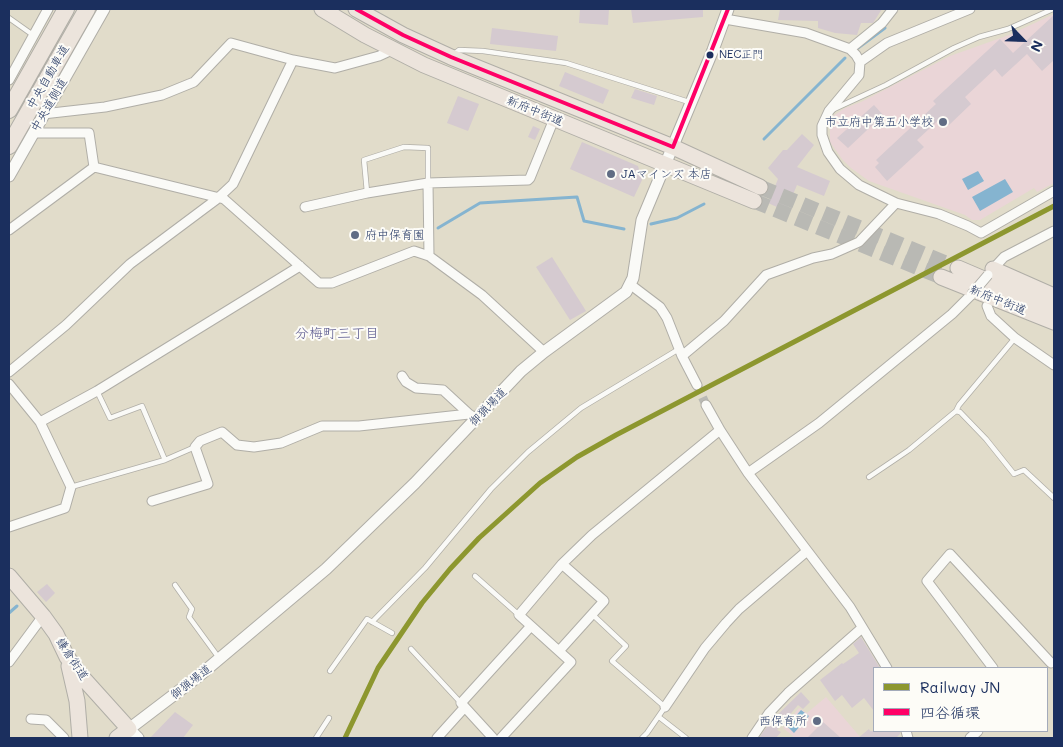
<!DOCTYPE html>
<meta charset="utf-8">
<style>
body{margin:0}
#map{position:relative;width:1063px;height:747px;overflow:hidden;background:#e1dcca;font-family:Mali,"Klee One",sans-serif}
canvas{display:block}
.frame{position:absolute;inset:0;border:10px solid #1b2f5e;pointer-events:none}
.legend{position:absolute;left:873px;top:667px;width:175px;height:65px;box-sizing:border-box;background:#fdfcf7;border:1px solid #a3aaba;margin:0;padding:6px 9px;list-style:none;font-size:15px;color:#1b2f5e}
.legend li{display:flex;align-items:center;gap:10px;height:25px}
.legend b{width:25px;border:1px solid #a3aaba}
.north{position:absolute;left:998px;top:15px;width:50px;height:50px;-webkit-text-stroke:4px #fdfcf7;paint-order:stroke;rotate:114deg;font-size:14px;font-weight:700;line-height:20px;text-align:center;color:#1b2f5e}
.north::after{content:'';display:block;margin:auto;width:18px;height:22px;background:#1b2f5e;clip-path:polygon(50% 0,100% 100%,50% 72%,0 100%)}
</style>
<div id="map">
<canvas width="1063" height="747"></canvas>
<div class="frame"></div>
<ul class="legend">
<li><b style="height:6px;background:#8d972f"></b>Railway JN</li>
<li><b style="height:6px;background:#f06"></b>四谷循環</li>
</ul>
<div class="north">N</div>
</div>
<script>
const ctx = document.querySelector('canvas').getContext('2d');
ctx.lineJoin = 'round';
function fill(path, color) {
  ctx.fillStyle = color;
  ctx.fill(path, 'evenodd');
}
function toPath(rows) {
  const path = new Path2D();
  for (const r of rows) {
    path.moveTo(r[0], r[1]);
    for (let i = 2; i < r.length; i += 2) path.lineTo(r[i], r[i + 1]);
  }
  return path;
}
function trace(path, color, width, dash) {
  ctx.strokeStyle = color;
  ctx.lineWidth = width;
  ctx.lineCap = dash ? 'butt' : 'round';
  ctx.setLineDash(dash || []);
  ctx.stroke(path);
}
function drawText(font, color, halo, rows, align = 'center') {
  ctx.font = font + ' Mali,"Klee One",sans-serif';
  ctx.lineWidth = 4;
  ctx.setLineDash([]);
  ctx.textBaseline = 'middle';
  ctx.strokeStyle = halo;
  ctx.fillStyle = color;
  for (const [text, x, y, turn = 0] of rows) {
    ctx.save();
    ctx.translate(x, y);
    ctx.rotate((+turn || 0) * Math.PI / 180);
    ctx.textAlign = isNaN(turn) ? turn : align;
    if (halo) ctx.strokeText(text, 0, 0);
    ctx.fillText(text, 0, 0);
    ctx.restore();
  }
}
const built = toPath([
 [1054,14,1054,183,1037,192,1034,188,980,220,972,220,965,215,869,181,851,168,842,159,830,142,830,127,833,116,845,108,861,102,950,56,1009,35],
 [826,697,861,738,792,738,793,736,783,728,799,708,807,713]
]);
const water = toPath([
 [978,171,984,181,968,190,962,179],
 [1005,179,1013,192,980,211,972,197],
 [801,710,809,716,794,733,787,726]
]);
const stream = toPath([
 [858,48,885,28],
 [764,139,845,58],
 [651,224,677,218,704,204],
 [438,228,480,203,577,197,584,221,624,229],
 [9,613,17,606]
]);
const building = toPath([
 [580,9,609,9,608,25,579,23],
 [631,9,703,9,703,17,633,23],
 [780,9,882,9,873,23,861,23,857,35,835,33,818,28,818,21,778,20],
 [1054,15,1054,60,1042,71,1027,54,1002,77,995,69,965,97,971,104,949,125,942,117,917,140,924,147,887,181,875,167,879,163,876,160,936,104,933,101,1000,39,1013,53],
 [492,28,558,36,556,51,490,44],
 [565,72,609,90,603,104,559,86],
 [635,89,657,96,654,105,631,98],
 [458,96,479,104,468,131,447,123],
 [874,105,883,115,848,148,837,138],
 [533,126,540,129,535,140,528,137],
 [802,134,814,145,797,167,830,181,824,196,797,185,786,211,768,203,778,179,768,168,783,150,787,150],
 [582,142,638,166,642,180,634,197,570,169],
 [552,257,586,311,570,320,536,267],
 [47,584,55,593,46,602,37,592],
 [861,637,880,668,874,668,874,711,864,698,852,708,842,695,835,701,820,680,842,663,843,664,859,653,853,644],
 [801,692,810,702,803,709,798,705,777,730,781,732,776,738,759,738,770,722],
 [175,712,193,725,183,738,150,738],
 [823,722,841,738,807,738],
 [869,729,870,731,900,731,900,734,896,738,881,737,858,738]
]);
const minorTunnel = toPath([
 [697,385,706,405]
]);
const primaryTunnel = toPath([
 [760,187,958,268],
 [754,201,941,277]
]);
const service = toPath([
 [9,18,33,35],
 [453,55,459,50,483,51,566,63,689,102],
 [832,110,886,85,954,48,979,37,1008,29,1053,9],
 [367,192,364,160,404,147,428,148,428,183],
 [97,391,110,418,142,406,165,460],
 [956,411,960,412,986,439,1014,474,1024,470,1054,498],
 [869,477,909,450,956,411,959,405,1015,338],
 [71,487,165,460,195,447],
 [475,576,519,615],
 [175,585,192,609,189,617,219,658],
 [592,614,626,646,612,661,665,707,647,733,642,738],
 [372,622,425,568,491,489,528,452,581,408,679,349],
 [411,649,461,703],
 [330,671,367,619,392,633],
 [659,717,686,738],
 [316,738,329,718]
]);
const minor = toPath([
 [725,19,806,33,850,49,856,55,860,62,859,75,829,111,822,126,822,135,828,152,840,169,859,185,896,203,939,214,968,226,981,233,1054,191],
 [850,49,882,23,893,9],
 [860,62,887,43,970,9],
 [9,80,48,9],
 [43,114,105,107,162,95,194,82,231,43,293,60],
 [94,167,224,199,319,283,332,283,414,251,429,256,482,295,544,352],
 [428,183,429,256],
 [305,207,367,193,428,183,528,180,530,178,554,119],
 [9,230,94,167,89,133,33,133],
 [992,270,1004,257,1054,231],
 [631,285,660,307,667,318,682,356,724,321,766,275,813,258,832,254,859,242,896,203],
 [987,306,991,316,1015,338,1054,365],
 [682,356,697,385],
 [9,372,66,325,130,264,217,199,233,184,293,60,335,68,379,56,392,50],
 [402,376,406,382,416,388,443,390,469,414],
 [9,384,40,422,71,487,65,508,9,527],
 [706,405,720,430,748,473,850,607,887,668],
 [40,422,97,391,300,266],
 [748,473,819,423,952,314,971,295],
 [152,501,208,484,195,447,200,441,222,432,237,445,254,447,281,443,322,426,359,426,469,414,476,419],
 [559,651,604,601,562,564],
 [9,662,43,616],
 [993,668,927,581,950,554,1051,663],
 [665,707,705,648,726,623,739,609,807,551],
 [31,719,46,720,64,738],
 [906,731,908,738],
 [437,738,464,708],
 [493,738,461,703,531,626],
 [501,738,571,662,519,615,562,564,592,535,720,430],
 [752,738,769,713,788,693,862,628],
 [970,738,978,731]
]);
const tertiary = toPath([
 [9,176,104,9],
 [138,738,129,729,200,675,326,569,415,483,521,371,544,352,626,292,633,278,642,220,713,50,728,9]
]);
const primary = toPath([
 [322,9,365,35,424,65,754,201],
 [356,9,403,35,451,57,673,147,760,187],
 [958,268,1054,309],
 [993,269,1054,296],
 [941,277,1054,322],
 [9,576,43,616,56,634,67,657,83,678,129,729,117,738],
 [69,666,77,701,80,738]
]);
const motorway = toPath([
 [9,110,66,9],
 [9,146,87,9]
]);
const minorBridge = toPath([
 [971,295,988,275]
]);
const bus1 = toPath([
 [356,9,403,35,451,57,673,147,728,9]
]);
const rail1 = toPath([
 [345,738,378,668,422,603,450,569,479,538,540,483,577,457,616,435,1054,206]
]);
const markers = [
 [710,55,4.5,"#1b2f5e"],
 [943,122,5,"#606c84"],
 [611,174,5,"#606c84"],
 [355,235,5,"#606c84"],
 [817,721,5,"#606c84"]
];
const busNames = [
 ["NEC正門",719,55]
];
const streetNames = [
 ["中央自動車道",48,77,-60],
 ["中央道側道",49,105,-60],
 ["新府中街道",535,111,22],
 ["新府中街道",998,300,22],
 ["御猟場道",488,407,-46],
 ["鎌倉街道",72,659,57],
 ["御猟場道",191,682,-38]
];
const poiNames = [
 ["市立府中第五小学校",933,122],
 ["JAマインズ 本店",621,174,"left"],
 ["府中保育園",365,235,"left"],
 ["西保育所",807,721]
];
const neighbourhoodNames = [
 ["分梅町三丁目",337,334]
];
fill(built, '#ead5d7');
fill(water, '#85b4d0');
trace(stream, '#85b4d0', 3);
fill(building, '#d5cad0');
trace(minorTunnel, '#b9b9b4', 9, [9, 4.5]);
trace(primaryTunnel, '#b9b9b4', 15, [15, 8]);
trace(service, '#b0aea7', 6);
trace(minor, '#b0aea7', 11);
trace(tertiary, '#b0aea7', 13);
trace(primary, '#b0aea7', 17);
trace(motorway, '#b0aea7', 18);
trace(service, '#fafaf7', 4.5);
trace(minor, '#fafaf7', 9);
trace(tertiary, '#fafaf7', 11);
trace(primary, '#ece4dc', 15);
trace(motorway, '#ece4dc', 16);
trace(minorBridge, '#b0aea7', 11, []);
trace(minorBridge, '#fafaf7', 9);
trace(bus1, '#f06', 4);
trace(rail1, '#8d972f', 5);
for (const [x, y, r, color] of markers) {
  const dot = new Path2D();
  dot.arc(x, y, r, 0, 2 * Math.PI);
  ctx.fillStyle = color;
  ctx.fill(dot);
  trace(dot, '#fdfcf7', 2);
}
drawText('11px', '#1b2f5e', '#fdfcf7', busNames, 'left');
drawText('12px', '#1b2f5e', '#fdfcf7', streetNames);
drawText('12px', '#1b2f5e', '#fdfcf7', poiNames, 'right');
drawText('14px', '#5b598f', '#fdfcf7', neighbourhoodNames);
</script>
